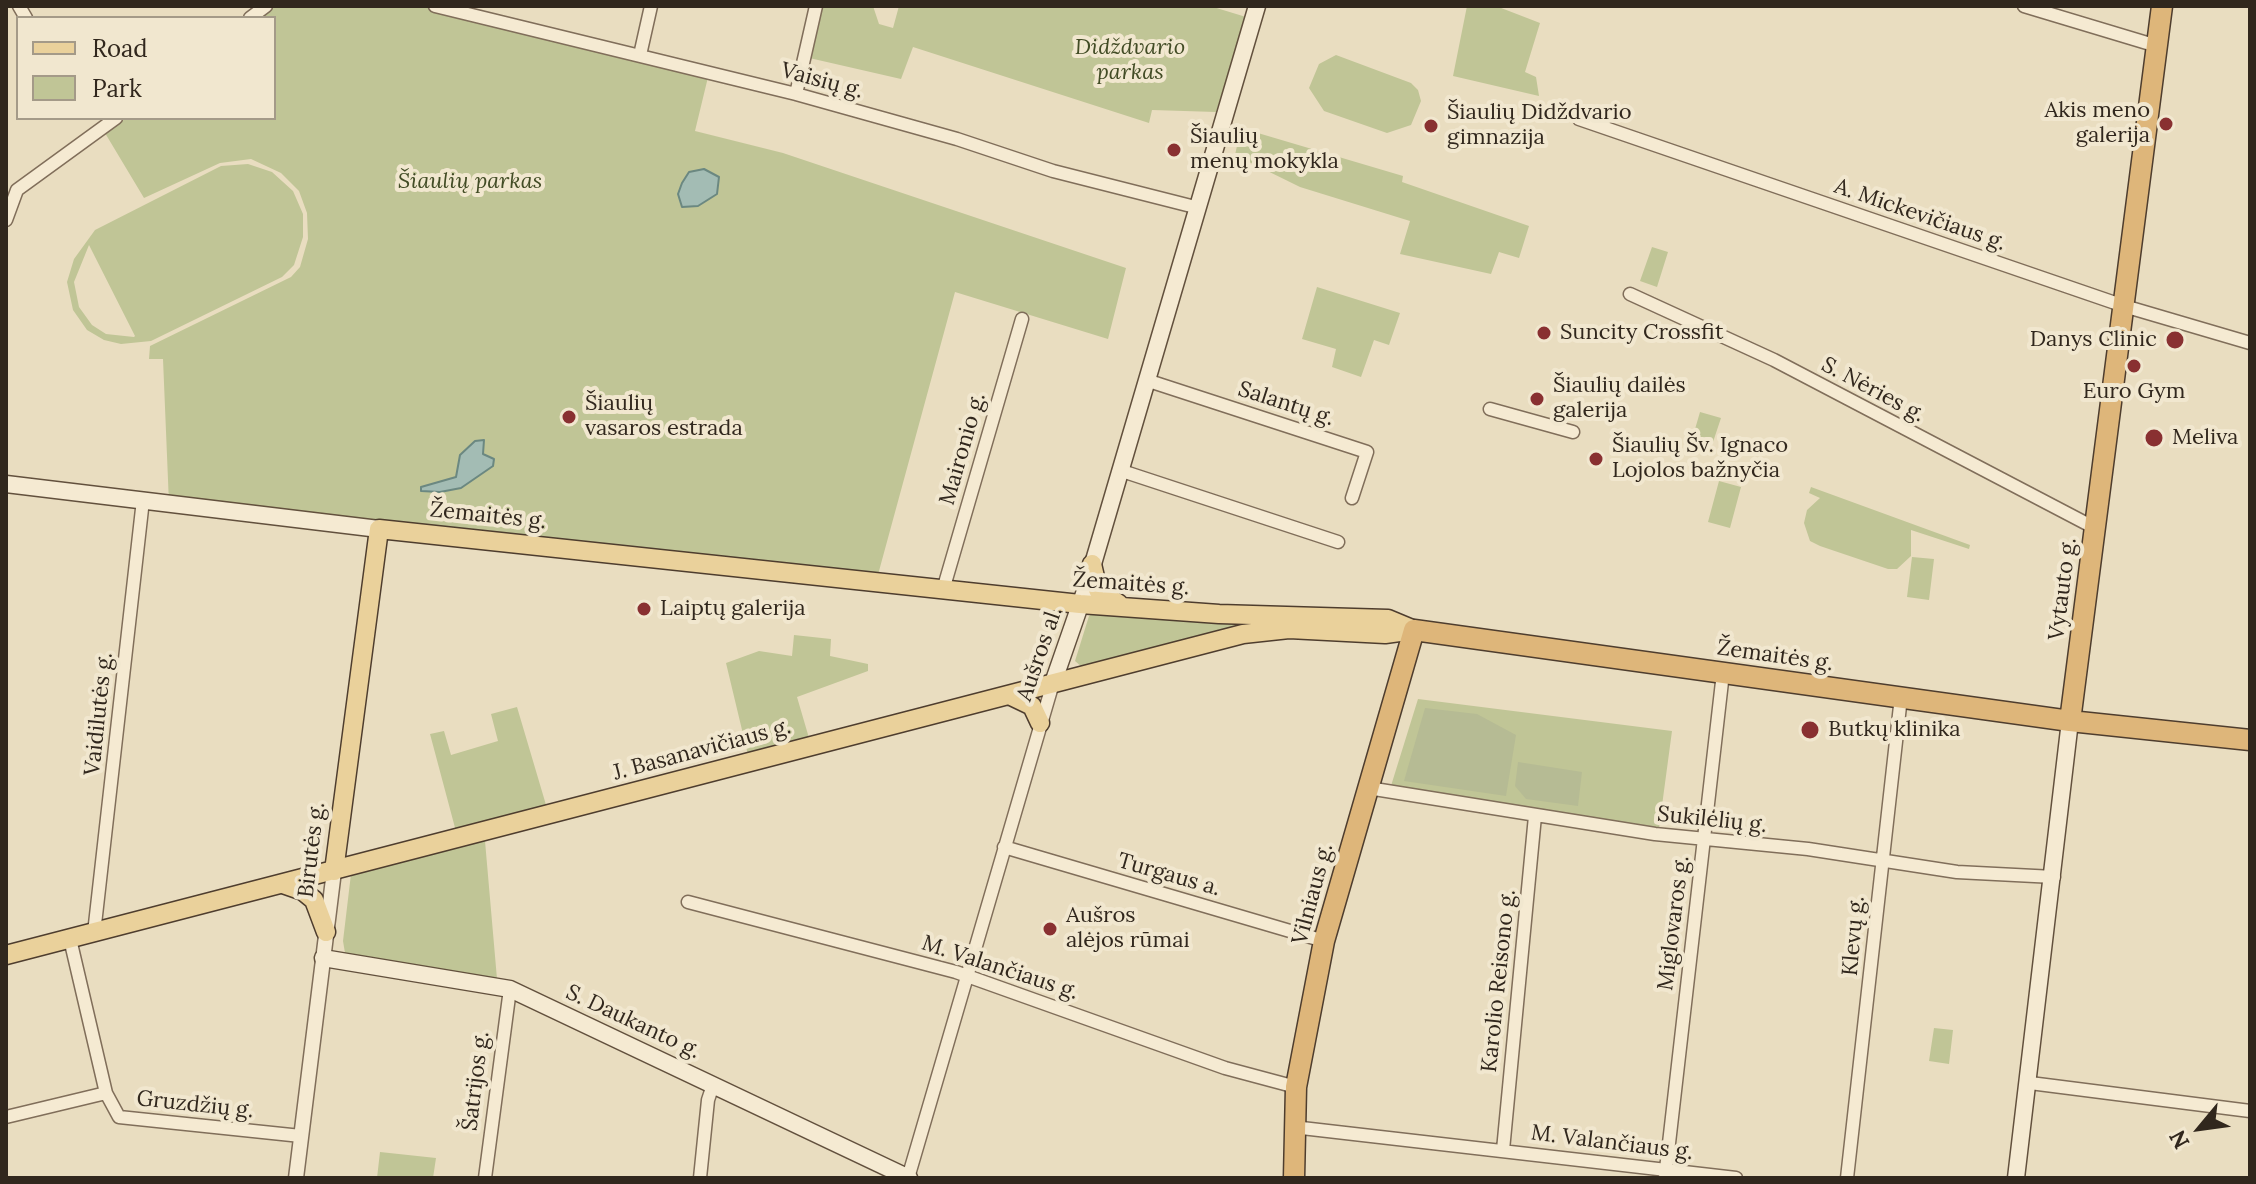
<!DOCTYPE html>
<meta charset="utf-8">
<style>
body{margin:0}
#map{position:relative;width:2256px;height:1184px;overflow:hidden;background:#e9ddc0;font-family:Lora,serif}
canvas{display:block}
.frame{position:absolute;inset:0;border:8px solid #31271d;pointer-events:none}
.legend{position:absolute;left:16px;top:16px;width:260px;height:104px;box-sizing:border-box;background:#f1e7cf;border:2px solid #a49a88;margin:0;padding:10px 14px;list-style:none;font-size:24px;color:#31271d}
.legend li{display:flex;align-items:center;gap:16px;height:40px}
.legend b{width:40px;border:2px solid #a49a88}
.north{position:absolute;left:2160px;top:1088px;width:80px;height:80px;-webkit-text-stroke:6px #f1e7cf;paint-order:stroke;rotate:241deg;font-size:22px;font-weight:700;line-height:32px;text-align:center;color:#31271d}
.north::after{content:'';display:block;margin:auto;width:28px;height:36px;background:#31271d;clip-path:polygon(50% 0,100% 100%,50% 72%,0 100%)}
</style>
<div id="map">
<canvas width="2256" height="1184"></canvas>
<div class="frame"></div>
<ul class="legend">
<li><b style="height:10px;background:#ead19b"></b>Road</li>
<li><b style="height:22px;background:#c0c596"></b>Park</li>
</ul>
<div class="north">N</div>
</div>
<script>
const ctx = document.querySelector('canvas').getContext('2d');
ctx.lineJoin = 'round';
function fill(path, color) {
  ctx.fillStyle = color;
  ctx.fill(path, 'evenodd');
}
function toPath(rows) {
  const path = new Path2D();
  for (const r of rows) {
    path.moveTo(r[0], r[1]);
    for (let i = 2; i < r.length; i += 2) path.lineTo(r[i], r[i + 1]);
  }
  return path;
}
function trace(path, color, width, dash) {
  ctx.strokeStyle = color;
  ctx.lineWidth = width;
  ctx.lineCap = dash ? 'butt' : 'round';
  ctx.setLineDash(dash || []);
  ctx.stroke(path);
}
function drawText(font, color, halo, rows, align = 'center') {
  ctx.font = font + ' Lora,serif';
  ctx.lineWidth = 8;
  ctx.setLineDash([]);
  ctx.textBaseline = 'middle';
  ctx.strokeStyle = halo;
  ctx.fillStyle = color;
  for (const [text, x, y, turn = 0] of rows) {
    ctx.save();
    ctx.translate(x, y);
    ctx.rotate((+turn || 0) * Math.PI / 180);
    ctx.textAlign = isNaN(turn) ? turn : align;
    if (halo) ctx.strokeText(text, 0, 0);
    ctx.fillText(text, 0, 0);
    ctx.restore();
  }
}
const green = toPath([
 [266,6,435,6,709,73,695,131,783,153,1126,268,1108,339,955,292,876,582,628,548,372,519,379,529,169,504,163,359,149,359,150,346,291,277,300,267,308,239,307,213,299,191,281,173,251,159,220,163,144,198,102,128,116,118,274,118,274,18,250,18],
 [816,6,873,6,879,24,893,28,899,6,1210,6,1246,17,1216,112,1152,110,1149,123,913,47,901,79,805,57],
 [1467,6,1496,6,1540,23,1525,72,1536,77,1539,96,1453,76],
 [1336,55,1411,83,1418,90,1421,101,1411,125,1387,133,1324,111,1309,88,1319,64],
 [1241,128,1403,176,1402,182,1529,226,1519,258,1499,252,1491,274,1400,254,1410,221,1300,187,1235,155],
 [248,164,272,172,293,191,303,214,303,237,294,265,282,277,151,341,121,344,104,340,87,330,73,310,67,282,74,259,95,230,221,166],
 [89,245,135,336,134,337,106,334,92,325,79,307,74,282],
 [1652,247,1668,252,1657,287,1640,281],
 [1317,287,1400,313,1389,345,1374,340,1361,377,1332,367,1336,349,1302,339],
 [1700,412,1721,418,1713,442,1693,436],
 [1719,481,1741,487,1730,528,1708,522],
 [1811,487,1970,545,1969,549,1911,530,1911,556,1897,569,1888,569,1820,546,1810,541,1804,523,1807,510,1820,498,1809,493],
 [1912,557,1934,559,1929,600,1907,597],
 [1096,611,1243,624,1243,626,1082,667,1075,661,1089,616],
 [794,635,831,639,830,656,868,664,868,671,797,697,809,738,748,755,726,663,759,651,792,656],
 [1418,699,1672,731,1659,828,1390,789],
 [517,707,549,815,458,839,430,734,444,731,451,755,498,741,491,714],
 [485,841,497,979,345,953,343,941,351,874],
 [1934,1028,1953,1030,1949,1064,1929,1061],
 [380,1152,436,1158,433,1178,377,1178]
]);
const cemetery = toPath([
 [1425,708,1477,714,1516,735,1506,796,1404,781],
 [1518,762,1582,772,1578,806,1526,799,1515,786]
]);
const water = toPath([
 [704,169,719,177,717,194,698,206,682,207,678,194,682,183,689,172,704,169],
 [484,440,483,454,494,459,493,466,461,488,440,492,421,491,421,487,456,477,460,455,475,441,484,440]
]);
const minor = toPath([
 [19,6,26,18],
 [435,6,796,94,957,139,1053,171,1195,207],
 [2024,6,2157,46],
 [250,18,266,6],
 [640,55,651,6],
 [796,94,816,6],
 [1579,119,2124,306,2250,343],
 [6,220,17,190,116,118],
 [1630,294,1774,360,2095,528],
 [1146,380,1367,452,1352,498],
 [1490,409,1573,432],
 [1119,470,1338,542],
 [943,590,1022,319],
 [1368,788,1655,834,1808,849,1957,872,2054,877],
 [1004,847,1324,941],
 [688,902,956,972,1225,1068,1296,1087],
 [94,933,143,500],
 [70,939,106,1093],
 [2030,1083,2250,1111],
 [6,1117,106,1093,119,1117,301,1136],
 [1293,1127,1736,1178],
 [1503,1150,1535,816],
 [485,1178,510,989],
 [700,1178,708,1100,713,1085],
 [908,1178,1053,683],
 [1665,1178,1723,673],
 [1847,1178,1901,697]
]);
const tertiary = toPath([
 [296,1178,334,871]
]);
const secondary = toPath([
 [6,484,379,529],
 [1053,683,1085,591,1257,6],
 [323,958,510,989,909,1178],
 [2016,1178,2070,721]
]);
const primary = toPath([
 [1092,564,1098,590,1119,604],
 [1009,695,1032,706,1040,723],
 [334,871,379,529,1080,604,1219,614,1388,619,1412,629],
 [283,884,303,891,314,900,326,932],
 [6,955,1243,634,1289,629,1385,634,1414,630]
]);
const trunk = toPath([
 [2070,721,2162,6],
 [1294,1178,1296,1087,1324,941,1414,630,2070,721,2250,740]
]);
const markers = [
 [2166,124,8,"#893031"],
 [1431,126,8,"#893031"],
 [1174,150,8,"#893031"],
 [1544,333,8,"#893031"],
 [2175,340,10,"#893031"],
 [2134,366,8,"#893031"],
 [1537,399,8,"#893031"],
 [569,417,8,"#893031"],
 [2154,438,10,"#893031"],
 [1596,459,8,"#893031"],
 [644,609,8,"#893031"],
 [1810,730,10,"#893031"],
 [1050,929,8,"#893031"]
];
const parkNames = [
 ["Didždvario",1130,48],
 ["parkas",1130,73],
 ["Šiaulių parkas",470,182]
];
const streetNames = [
 ["Vaisių g.",822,81,15],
 ["A. Mickevičiaus g.",1920,215,19],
 ["S. Nėries g.",1873,390,28],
 ["Salantų g.",1286,404,18],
 ["Maironio g.",963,449,-74],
 ["Žemaitės g.",488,516,6],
 ["Žemaitės g.",1131,584,4],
 ["Vytauto g.",2063,589,-83],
 ["Aušros al.",1040,654,-71],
 ["Žemaitės g.",1775,656,8],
 ["Vaidilutės g.",99,714,-84],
 ["J. Basanavičiaus g.",702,750,-15],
 ["Sukilėlių g.",1712,820,6],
 ["Birutės g.",312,850,-83],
 ["Turgaus a.",1169,875,16],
 ["Vilniaus g.",1313,894,-75],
 ["Miglovaros g.",1674,923,-83],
 ["Klevų g.",1854,936,-85],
 ["M. Valančiaus g.",1000,968,18],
 ["Karolio Reisono g.",1499,981,-84],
 ["S. Daukanto g.",633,1022,25],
 ["Šatrijos g.",476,1081,-83],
 ["Gruzdžių g.",195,1105,6],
 ["M. Valančiaus g.",1612,1143,7]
];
const poiNames = [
 ["Akis meno",2150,111,"right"],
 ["galerija",2150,136,"right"],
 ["Šiaulių Didždvario",1447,113],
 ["gimnazija",1447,138],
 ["Šiaulių",1190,137],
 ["menų mokykla",1190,162],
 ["Suncity Crossfit",1560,333],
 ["Danys Clinic",2157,340,"right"],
 ["Šiaulių dailės",1553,386],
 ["galerija",1553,411],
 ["Euro Gym",2134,392,"center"],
 ["Šiaulių",585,404],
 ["vasaros estrada",585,429],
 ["Meliva",2172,438],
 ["Šiaulių Šv. Ignaco",1612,446],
 ["Lojolos bažnyčia",1612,471],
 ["Laiptų galerija",660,609],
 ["Butkų klinika",1828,730],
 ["Aušros",1066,916],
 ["alėjos rūmai",1066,941]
];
fill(green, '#c0c596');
fill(cemetery, '#b6bb94');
fill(water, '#a3bcb4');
trace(water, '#6b8881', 2);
trace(minor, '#806e5a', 15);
trace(tertiary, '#806e5a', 17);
trace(secondary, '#62503d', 19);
trace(primary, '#4e3d2e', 21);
trace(trunk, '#4e3d2e', 23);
trace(minor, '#f5ead2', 12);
trace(tertiary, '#f5ead2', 14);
trace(secondary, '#f5ead2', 16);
trace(primary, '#ead19b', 18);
trace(trunk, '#deb67a', 20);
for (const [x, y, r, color] of markers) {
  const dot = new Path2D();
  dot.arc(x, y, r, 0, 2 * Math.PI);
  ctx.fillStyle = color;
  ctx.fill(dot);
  trace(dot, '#f1e7cf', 3);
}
drawText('italic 22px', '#424c25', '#f1e7cf', parkNames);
drawText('22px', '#31271d', '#f1e7cf', streetNames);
drawText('22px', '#31271d', '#f1e7cf', poiNames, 'left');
</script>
